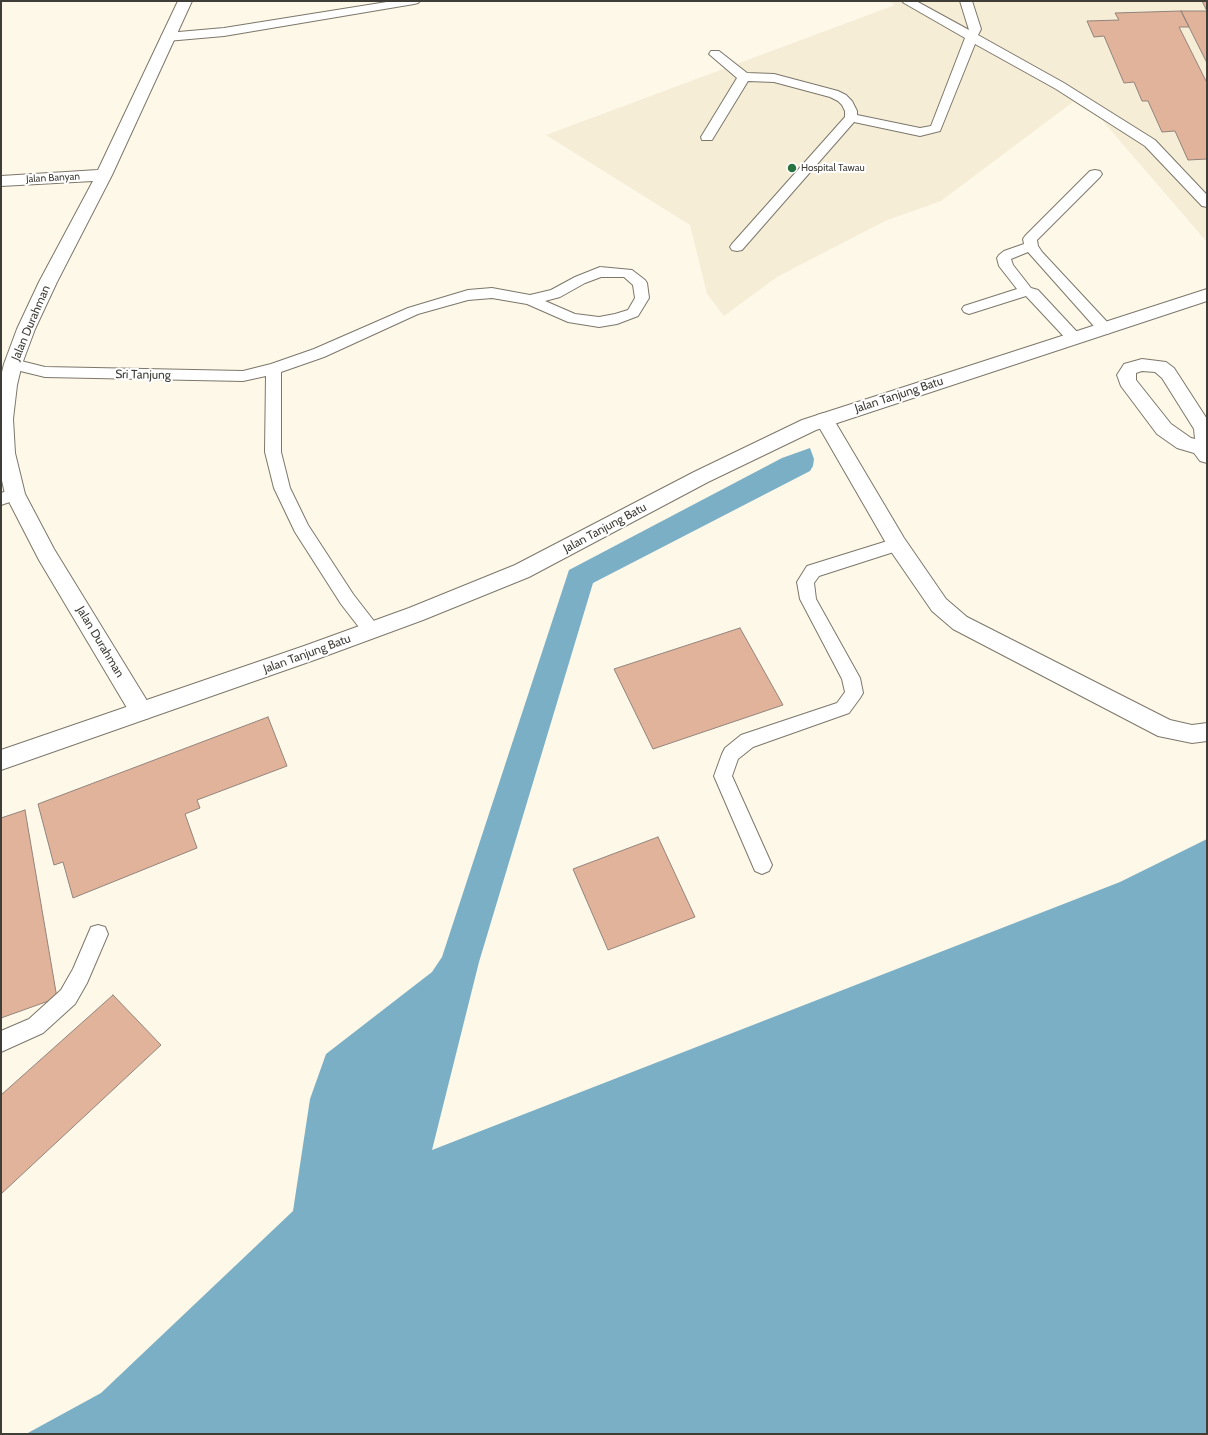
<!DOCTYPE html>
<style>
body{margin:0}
#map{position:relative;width:1208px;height:1435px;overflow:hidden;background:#fef8e9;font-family:Cabin,sans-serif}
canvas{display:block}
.frame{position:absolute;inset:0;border:2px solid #3f3d37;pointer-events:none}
</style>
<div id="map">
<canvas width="1208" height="1435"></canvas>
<div class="frame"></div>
</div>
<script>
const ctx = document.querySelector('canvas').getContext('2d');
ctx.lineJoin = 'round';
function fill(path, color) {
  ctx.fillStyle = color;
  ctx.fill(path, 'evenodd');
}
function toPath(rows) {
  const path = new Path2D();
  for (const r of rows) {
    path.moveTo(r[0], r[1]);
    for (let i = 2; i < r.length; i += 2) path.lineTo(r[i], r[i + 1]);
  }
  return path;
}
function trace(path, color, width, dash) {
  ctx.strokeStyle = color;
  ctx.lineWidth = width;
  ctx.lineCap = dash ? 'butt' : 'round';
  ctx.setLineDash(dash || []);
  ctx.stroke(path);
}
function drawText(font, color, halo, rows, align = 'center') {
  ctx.font = font + ' Cabin,sans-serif';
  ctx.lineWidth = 4;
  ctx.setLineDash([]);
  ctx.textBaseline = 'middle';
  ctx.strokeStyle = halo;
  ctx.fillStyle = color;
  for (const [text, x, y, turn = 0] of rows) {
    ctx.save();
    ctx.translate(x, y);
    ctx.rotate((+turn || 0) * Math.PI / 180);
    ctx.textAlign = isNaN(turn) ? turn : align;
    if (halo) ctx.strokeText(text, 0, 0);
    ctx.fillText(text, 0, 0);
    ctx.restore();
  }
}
const built = toPath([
 [889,1,1207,1,1207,242,1101,119,1073,102,941,201,885,221,777,277,724,316,707,294,690,225,546,135,895,5]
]);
const water = toPath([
 [810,448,814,459,813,466,810,471,593,583,479,962,432,1150,1120,882,1207,839,1207,1434,26,1434,101,1393,293,1211,310,1099,326,1054,432,972,442,957,569,570,782,458]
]);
const building = toPath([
 [1202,1,1207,1,1207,63,1181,11,1207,11,1202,1],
 [1181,11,1189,27,1179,27,1207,83,1207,159,1188,160,1175,131,1162,132,1148,101,1142,101,1134,82,1124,83,1104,36,1094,37,1087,21,1119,20,1115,13,1181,11],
 [740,628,783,705,653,749,614,669,740,628],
 [268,717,287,766,197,800,200,808,185,814,197,848,73,898,63,862,54,865,38,804,268,717],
 [25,810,57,998,1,1018,1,818,25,810],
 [658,837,695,917,608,950,573,869,658,837],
 [113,995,161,1045,1,1194,1,1095,113,995]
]);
const service = toPath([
 [393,1,420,1,418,3,414,4,224,36,167,41,163,40,161,37,163,34,167,33,224,28,393,1],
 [902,1,916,1,969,30,960,1,972,1,981,29,978,35,1064,83,1155,140,1207,195,1207,207,1202,206,1145,146,1056,89,975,44,940,131,920,136,854,122,742,250,737,251,732,250,730,247,732,244,845,117,845,111,842,105,838,101,830,97,774,82,748,81,712,140,702,140,701,137,737,78,709,54,711,51,719,51,747,73,774,74,838,91,846,95,852,101,857,111,857,115,920,128,931,126,965,38,904,3,902,1],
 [1095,170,1100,171,1102,174,1100,177,1037,240,1038,246,1042,252,1110,325,1112,329,1110,333,1105,334,1100,333,1028,252,1011,259,1013,265,1031,288,1038,290,1079,334,1081,338,1079,342,1074,343,1069,342,1026,296,969,314,964,312,962,309,964,306,1017,289,999,266,997,258,999,255,1004,251,1024,244,1023,239,1025,236,1090,171,1095,170],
 [600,267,632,270,645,280,647,283,649,298,638,316,617,324,599,327,568,322,527,304,492,298,468,300,418,314,324,357,281,372,281,452,290,488,308,525,353,594,377,625,380,630,377,635,371,637,365,635,341,604,295,532,274,488,265,452,266,376,243,381,45,377,8,368,6,364,8,360,13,359,45,367,243,371,271,364,314,349,408,308,468,290,492,288,530,295,551,290,575,277,600,267],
 [601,277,624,277,633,285,635,298,628,310,615,314,599,317,575,314,545,301,560,297,585,283,601,277],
 [15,488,21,490,23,494,21,498,1,505,1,493,15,488],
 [897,538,903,539,905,544,903,549,819,576,814,583,816,599,860,678,863,693,860,698,849,713,753,747,738,759,732,776,772,865,769,871,762,874,755,871,714,776,722,754,725,748,741,735,837,703,845,692,842,679,800,599,797,582,807,566,897,538],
 [98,925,105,927,108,934,87,983,75,1004,43,1033,1,1052,1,1031,29,1019,61,990,73,969,91,927,98,925]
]);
const minor = toPath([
 [178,1,192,1,112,175,57,282,35,329,22,364,17,385,13,419,15,453,25,494,54,549,149,704,152,711,149,718,141,720,133,718,39,560,5,494,1,476,1,376,4,364,17,329,39,282,93,181,1,186,1,176,98,170,178,1],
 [1142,359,1166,362,1174,368,1207,419,1207,463,1200,461,1194,453,1177,448,1157,434,1121,386,1117,375,1124,364,1142,359],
 [1142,371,1155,372,1162,378,1194,429,1195,439,1191,438,1171,424,1136,380,1136,373,1142,371],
 [824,413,831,415,904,538,946,599,967,617,1170,720,1192,725,1207,723,1207,741,1192,743,1158,736,953,629,932,611,890,550,815,420,817,415,824,413]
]);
const tertiary = toPath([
 [1207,289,1207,301,816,430,708,482,529,577,423,620,320,658,1,770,1,750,304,646,409,608,515,565,694,472,802,420,1207,289]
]);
const markers = [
 [792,168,5,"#297341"]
];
const farPoinames = [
 ["Hospital Tawau",801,168]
];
const farStreetnames = [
 ["Jalan Banyan",53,178,-3]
];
const streetNames = [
 ["Jalan Durahman",31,323,-67],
 ["Sri Tanjung",143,375,1],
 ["Jalan Tanjung Batu",899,395,-18],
 ["Jalan Tanjung Batu",605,528,-28],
 ["Jalan Durahman",100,642,59],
 ["Jalan Tanjung Batu",307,654,-20]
];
fill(built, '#f6edd7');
fill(water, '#7aafc6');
fill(building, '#e1b39a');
trace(building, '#92847c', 1);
trace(service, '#7c776a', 2);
trace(minor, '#7c776a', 2);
trace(tertiary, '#7c776a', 2);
fill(service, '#fff');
fill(minor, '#fff');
fill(tertiary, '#fff');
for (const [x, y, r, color] of markers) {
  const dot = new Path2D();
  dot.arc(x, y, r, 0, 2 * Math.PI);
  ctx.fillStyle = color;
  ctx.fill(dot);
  trace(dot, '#fff', 1.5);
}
drawText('10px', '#3f3d37', '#fff', farPoinames, 'left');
drawText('10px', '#3f3d37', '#fff', farStreetnames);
drawText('12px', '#3f3d37', '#fff', streetNames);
</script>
